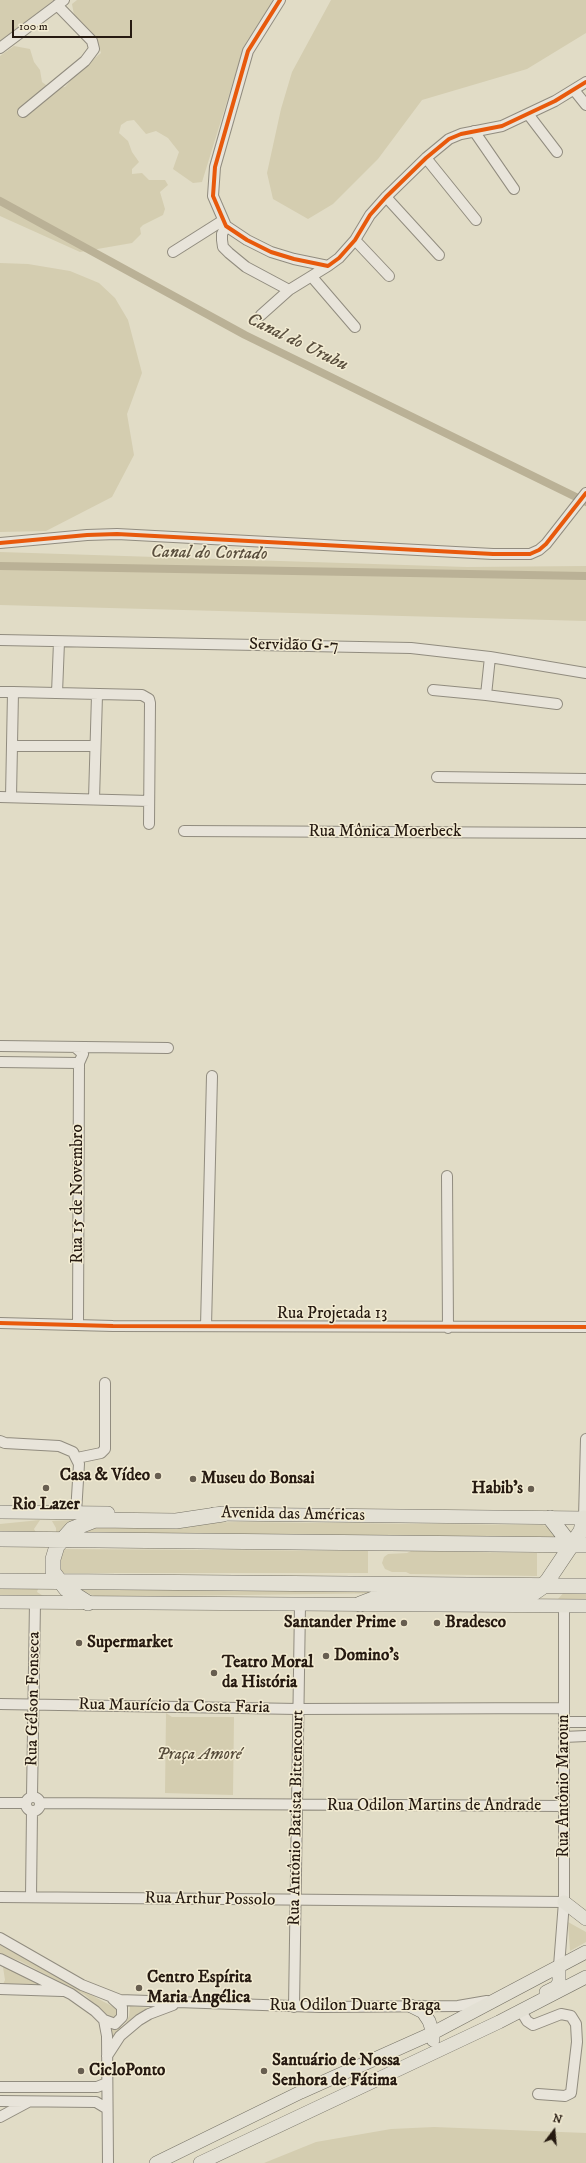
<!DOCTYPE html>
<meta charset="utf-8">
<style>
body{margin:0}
#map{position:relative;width:586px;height:2163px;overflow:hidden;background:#e1dcc6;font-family:"IM FELL DW Pica",serif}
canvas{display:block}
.north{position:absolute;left:534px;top:2111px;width:40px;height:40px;-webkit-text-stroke:3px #f3ecd3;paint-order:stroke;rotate:16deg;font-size:11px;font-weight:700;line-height:16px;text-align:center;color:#261a11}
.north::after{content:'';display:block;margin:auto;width:14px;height:18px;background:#261a11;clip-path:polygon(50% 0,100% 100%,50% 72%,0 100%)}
.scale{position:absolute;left:12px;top:20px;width:120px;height:18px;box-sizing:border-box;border:2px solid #261a11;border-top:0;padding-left:5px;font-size:12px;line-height:14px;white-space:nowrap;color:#261a11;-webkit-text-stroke:3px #f3ecd3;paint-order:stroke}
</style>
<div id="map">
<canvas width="586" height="2163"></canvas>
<div class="north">N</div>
<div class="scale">100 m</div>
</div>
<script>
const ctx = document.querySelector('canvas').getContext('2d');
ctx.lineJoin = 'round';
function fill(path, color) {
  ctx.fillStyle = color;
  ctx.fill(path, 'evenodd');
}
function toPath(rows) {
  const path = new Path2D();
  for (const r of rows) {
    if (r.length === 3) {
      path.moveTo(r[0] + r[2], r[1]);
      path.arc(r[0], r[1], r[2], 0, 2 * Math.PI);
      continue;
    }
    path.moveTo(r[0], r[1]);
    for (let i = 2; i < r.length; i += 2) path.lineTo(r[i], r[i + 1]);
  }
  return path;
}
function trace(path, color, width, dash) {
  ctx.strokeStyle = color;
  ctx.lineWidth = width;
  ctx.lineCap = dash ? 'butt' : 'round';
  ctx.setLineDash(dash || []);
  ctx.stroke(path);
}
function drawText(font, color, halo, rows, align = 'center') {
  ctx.font = font + ' "IM FELL DW Pica",serif';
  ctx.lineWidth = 3;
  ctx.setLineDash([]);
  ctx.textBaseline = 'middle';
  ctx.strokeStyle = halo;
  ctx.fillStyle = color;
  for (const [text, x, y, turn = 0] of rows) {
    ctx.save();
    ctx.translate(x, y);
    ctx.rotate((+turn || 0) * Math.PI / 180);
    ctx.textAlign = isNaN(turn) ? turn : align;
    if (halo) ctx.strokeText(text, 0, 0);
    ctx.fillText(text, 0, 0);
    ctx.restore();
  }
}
const green = toPath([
 [0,0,54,0,0,42],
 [77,0,276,0,241,56,202,182,193,183,173,169,179,152,168,138,156,131,146,134,134,120,127,121,121,125,119,133,128,141,132,152,139,162,132,169,132,174,142,173,149,180,165,180,168,185,160,192,165,209,163,215,143,225,140,228,141,234,132,243,80,252,0,216,0,56,14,46,30,49,34,62,40,70,42,82,50,88,65,87,81,69,101,53,98,43,74,15,72,4],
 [331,0,586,0,586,33,527,69,422,100,378,159,333,204,308,219,273,199,267,173,281,109,292,72],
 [0,263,28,264,70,271,99,283,115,298,128,320,142,373,127,414,134,455,112,497,46,531,0,532],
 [0,552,467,567,586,566,586,621,0,605],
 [40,1520,34,1529,38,1536,0,1536,0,1524],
 [74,1520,66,1525,56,1536,56,1528,52,1521],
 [238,1522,543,1525,557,1531,560,1539,70,1536,94,1525],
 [59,1549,368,1551,368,1573,61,1573,58,1566],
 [411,1551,537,1553,537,1576,410,1574,406,1572,392,1572,385,1569,382,1563,384,1557,388,1554,407,1553],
 [0,1585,39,1586,37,1592,45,1597,0,1597],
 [72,1585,356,1587,390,1593,98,1597,80,1591],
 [567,1589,586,1590,586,1600,558,1599],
 [166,1713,172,1717,234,1717,233,1795,165,1793],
 [568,1922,586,1932,586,1942,570,1951],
 [0,1945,117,2009,119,2012,115,2018,108,2017,85,1995,20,1961,0,1954],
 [6,1965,47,1986,2,1986,5,1980,3,1967],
 [130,2006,150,2008,132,2019,112,2039,111,2030,121,2027,126,2023,129,2016],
 [434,2127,586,2133,586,2163,264,2163,316,2142,391,2129]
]);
const canal = toPath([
 [0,201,245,335,586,502],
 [0,566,586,576]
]);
const minor = toPath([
 [280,0,248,51,215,167,213,196,226,226,247,240,271,252,294,259,328,266,339,258,355,240,370,215,386,197,426,158,449,139,461,134,502,126,555,101,586,82],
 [0,48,64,0],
 [574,90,586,105],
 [23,112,85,61,94,49,92,41,57,5],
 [528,114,557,152],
 [474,131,514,189],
 [426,158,476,220],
 [386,197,439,255],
 [226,226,222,234,222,240,223,247,229,253,246,267,289,290],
 [355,240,389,276],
 [173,252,222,221],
 [312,277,355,327],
 [261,315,289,290,328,266],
 [0,543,87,535,117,534,493,554,530,554,539,550,546,544,586,493],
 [0,640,411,648,490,657,586,673],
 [490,657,486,695,557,704],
 [433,690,486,695],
 [0,692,13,692],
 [57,693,59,642],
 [12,746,95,746],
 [437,777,586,779],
 [0,797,149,801],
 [11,797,13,692,142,695,149,699,150,703,149,824],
 [94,799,97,695],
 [184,831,586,833],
 [0,1046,168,1048],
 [0,1062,79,1063,83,1054,75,1047],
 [447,1176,448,1328],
 [0,1323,113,1326,586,1327],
 [78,1325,79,1063],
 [206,1326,212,1076],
 [0,1441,5,1443,59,1446,73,1452,79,1464,76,1513],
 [77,1458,101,1453,105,1449,105,1383],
 [584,1518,586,1439],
 [0,1704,298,1709,564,1708],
 [564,1722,586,1722],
 [564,1737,586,1736],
 [32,1796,35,1602],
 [33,1804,7],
 [0,1803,25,1803],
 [40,1803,564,1806],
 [0,1897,564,1902],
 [31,1897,32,1811],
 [0,1938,82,1985,120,2000,320,2007,458,2006,487,2001],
 [0,1959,71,1994,95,2011,104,2020,107,2036,108,2163],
 [559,1966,564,1902,564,1606],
 [0,1989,62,1991],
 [294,2007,300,1605],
 [521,2011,527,2021,533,2025,561,2014,571,2016,576,2024,577,2042,571,2093,565,2096,538,2094],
 [104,2020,115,2024,122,2017,122,2007,113,1999],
 [107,2056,120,2036,139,2020,149,2014,173,2005],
 [0,2087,97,2087,107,2083],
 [0,2101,96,2102,106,2108],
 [0,2117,28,2102]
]);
const major = toPath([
 [0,1512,108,1513],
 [214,1514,586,1518],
 [0,1602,586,1606],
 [564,1902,586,1919],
 [546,1992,556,1987,559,1982,559,1966],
 [411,2006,423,2012,429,2021,433,2033,433,2040],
 [156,2163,301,2092,433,2033,586,1952],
 [200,2163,499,2022,586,1977]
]);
const highway = toPath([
 [550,1518,571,1545],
 [0,1539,586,1545],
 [0,1581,586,1586],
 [88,1603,66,1589,53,1572,53,1559,57,1546,72,1529,95,1520,176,1521,223,1514],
 [360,1604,381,1596,528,1597,541,1588,548,1580,581,1531,584,1518]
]);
const cycleway = toPath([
 [280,0,248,51,215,167,213,196,226,226,247,240,271,252,294,259,328,266,339,258,355,240,370,215,386,197,426,158,449,139,461,134,502,126,555,101,586,82],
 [0,543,87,535,117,534,493,554,530,554,539,550,546,544,586,493],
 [0,1323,113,1326,586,1327]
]);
const markers = [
 [158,1476,4,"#675e50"],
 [193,1479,4,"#675e50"],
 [46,1488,4,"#675e50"],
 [531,1489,4,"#675e50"],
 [404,1623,4,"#675e50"],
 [437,1623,4,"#675e50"],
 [79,1643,4,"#675e50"],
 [326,1656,4,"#675e50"],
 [214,1673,4,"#675e50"],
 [139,1988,4,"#675e50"],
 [81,2071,4,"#675e50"],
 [264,2071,4,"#675e50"]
];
const streetNames = [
 ["Servidão G-7",294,646,1],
 ["Rua Mônica Moerbeck",385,832],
 ["Rua 15 de Novembro",78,1194,-90],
 ["Rua Projetada 13",332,1314],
 ["Avenida das Américas",293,1515,1],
 ["Rua Gélson Fonseca",34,1699,-89],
 ["Rua Maurício da Costa Faria",174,1707,1],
 ["Rua Antônio Maroun",564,1786,-90],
 ["Rua Odilon Martins de Andrade",434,1806],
 ["Rua Antônio Batista Bittencourt",297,1818,-89],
 ["Rua Arthur Possolo",210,1900,1],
 ["Rua Odilon Duarte Braga",355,2006]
];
const poiNames = [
 ["Casa & Vídeo",150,1476,"right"],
 ["Museu do Bonsai",201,1479],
 ["Habib's",523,1489,"right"],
 ["Rio Lazer",46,1505,"center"],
 ["Santander Prime",396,1623,"right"],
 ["Bradesco",445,1623],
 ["Supermarket",87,1643],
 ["Domino's",334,1656],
 ["Teatro Moral",222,1663],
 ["da História",222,1683],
 ["Centro Espírita",147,1978],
 ["Maria Angélica",147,1998],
 ["Santuário de Nossa",272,2061],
 ["Senhora de Fátima",272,2081],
 ["CicloPonto",89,2071]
];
const parkNames = [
 ["Praça Amoré",199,1755]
];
const waterNames = [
 ["Canal do Urubu",297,343,26],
 ["Canal do Cortado",209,554,1]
];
fill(green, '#d4cdb0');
trace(canal, '#bab196', 8);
trace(minor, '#918c7f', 12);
trace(major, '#767266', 14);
trace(highway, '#767266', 16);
trace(minor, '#e8e4da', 10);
trace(major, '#e3e0d4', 13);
trace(highway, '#e3e0d4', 15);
trace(cycleway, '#e8590c', 4);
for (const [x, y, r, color] of markers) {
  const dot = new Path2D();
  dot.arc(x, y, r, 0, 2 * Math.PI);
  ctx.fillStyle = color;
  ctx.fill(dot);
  trace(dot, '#f3ecd3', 1.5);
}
drawText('17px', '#261a11', '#f3ecd3', streetNames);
drawText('bold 17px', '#261a11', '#f3ecd3', poiNames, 'left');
drawText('italic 17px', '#574c3b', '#f3ecd3', parkNames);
drawText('italic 18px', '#5a4f3e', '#f3ecd3', waterNames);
</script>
